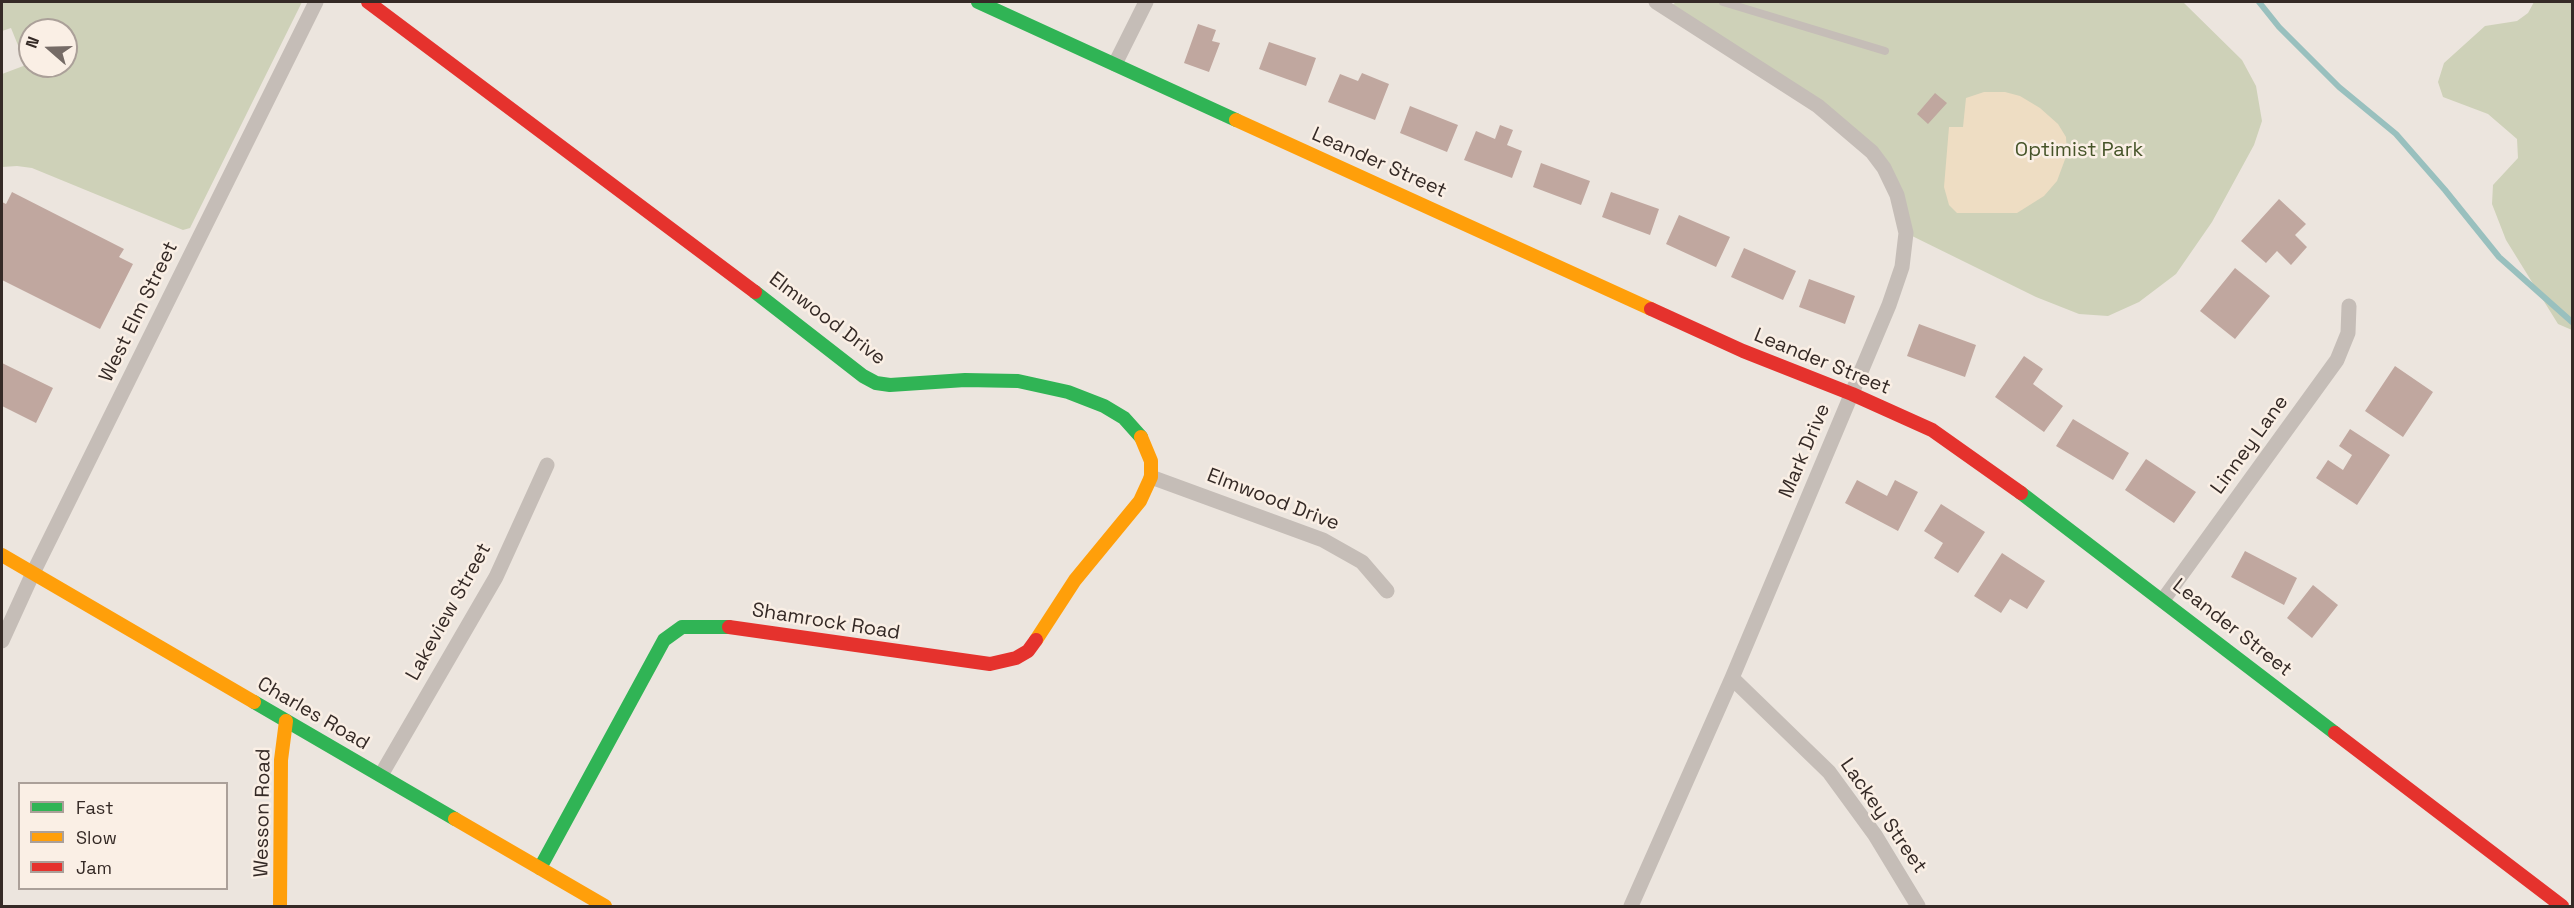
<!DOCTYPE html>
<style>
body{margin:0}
#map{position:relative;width:2574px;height:908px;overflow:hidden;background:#ece5de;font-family:"Space Grotesk",sans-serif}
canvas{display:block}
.frame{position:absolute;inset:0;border:3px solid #352a26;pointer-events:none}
.legend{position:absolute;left:18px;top:782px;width:210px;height:108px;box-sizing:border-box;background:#faefe5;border:2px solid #aba099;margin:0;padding:8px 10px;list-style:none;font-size:18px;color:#352a26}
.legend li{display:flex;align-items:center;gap:12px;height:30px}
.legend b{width:30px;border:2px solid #aba099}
.north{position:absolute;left:18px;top:18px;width:60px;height:60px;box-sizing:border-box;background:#faefe5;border:2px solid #aba099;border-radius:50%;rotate:290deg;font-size:16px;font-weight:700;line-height:24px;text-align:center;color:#352a26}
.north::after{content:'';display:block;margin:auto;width:21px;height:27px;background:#756b66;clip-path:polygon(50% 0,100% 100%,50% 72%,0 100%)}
</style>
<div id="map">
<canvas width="2574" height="908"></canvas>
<div class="frame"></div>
<ul class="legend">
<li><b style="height:8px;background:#30b455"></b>Fast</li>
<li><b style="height:8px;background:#ff9f0a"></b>Slow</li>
<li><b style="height:8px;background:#e5322d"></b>Jam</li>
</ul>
<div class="north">N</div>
</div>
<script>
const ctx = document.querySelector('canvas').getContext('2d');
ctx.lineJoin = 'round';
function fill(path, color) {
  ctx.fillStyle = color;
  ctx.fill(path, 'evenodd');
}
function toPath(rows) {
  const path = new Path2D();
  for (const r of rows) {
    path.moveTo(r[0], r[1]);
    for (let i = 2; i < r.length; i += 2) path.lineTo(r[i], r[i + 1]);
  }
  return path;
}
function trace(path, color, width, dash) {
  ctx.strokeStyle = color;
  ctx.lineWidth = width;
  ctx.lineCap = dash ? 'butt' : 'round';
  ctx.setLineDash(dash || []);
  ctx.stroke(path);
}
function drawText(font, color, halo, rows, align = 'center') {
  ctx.font = font + ' "Space Grotesk",sans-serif';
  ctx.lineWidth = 5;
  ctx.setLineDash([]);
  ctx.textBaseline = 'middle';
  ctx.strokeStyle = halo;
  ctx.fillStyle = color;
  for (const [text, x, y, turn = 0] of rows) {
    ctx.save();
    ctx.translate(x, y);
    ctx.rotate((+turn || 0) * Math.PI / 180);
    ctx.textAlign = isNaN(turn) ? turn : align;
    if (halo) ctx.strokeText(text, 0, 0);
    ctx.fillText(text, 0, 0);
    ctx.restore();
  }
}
const green = toPath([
 [2,2,302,2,190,228,183,230,32,168,17,166,2,167,2,74,26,65,11,28,2,31],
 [30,30,66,30,66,66,30,66],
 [1676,2,2183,2,2242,60,2256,86,2262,121,2254,145,2212,222,2176,274,2139,302,2108,316,2079,314,2036,297,1906,233,1872,152,1667,10],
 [2534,2,2572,2,2572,330,2558,324,2506,240,2492,204,2493,185,2518,158,2517,139,2488,114,2443,97,2438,82,2444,63,2485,26,2517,21,2528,13]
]);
const sand = toPath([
 [1984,92,2005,92,2020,96,2040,108,2058,124,2066,137,2067,154,2057,181,2044,196,2017,213,1957,213,1949,205,1944,187,1949,127,1963,127,1966,98]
]);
const stream = toPath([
 [2259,2,2279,27,2339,87,2396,134,2445,190,2499,257,2572,322]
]);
const building = toPath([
 [1198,24,1216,30,1212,41,1220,43,1209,72,1184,63],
 [1269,42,1316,58,1306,86,1259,69],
 [1362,73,1389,84,1375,120,1328,102,1340,74,1358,81],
 [1935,93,1947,103,1928,124,1917,114],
 [1410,106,1458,125,1447,152,1400,133],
 [1500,125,1513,130,1507,145,1522,151,1512,178,1464,160,1476,131,1495,139],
 [1541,163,1590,181,1581,205,1533,187],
 [12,192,124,249,119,257,133,264,100,329,2,280,2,202,6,204],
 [1611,192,1659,209,1650,235,1602,217],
 [2279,199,2306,224,2295,235,2307,247,2291,265,2277,251,2266,263,2241,241],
 [1679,215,1730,237,1716,267,1666,244],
 [1744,248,1796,271,1783,300,1731,277],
 [2235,268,2270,296,2235,339,2200,311],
 [1809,279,1855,296,1845,324,1799,307],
 [1919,324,1976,345,1965,377,1907,356],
 [2024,356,2043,369,2033,384,2063,406,2044,432,1995,397],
 [2,363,53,388,36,423,2,406],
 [2395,366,2433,392,2403,437,2365,411],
 [2073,419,2129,453,2113,480,2056,446],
 [2350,429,2390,455,2357,505,2316,478,2328,460,2343,470,2352,455,2339,446],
 [2146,459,2196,492,2174,523,2125,490],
 [1857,480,1887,496,1895,480,1918,492,1898,531,1845,503],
 [1941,504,1985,532,1958,573,1934,558,1943,543,1924,531],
 [2245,551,2297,578,2284,605,2231,577],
 [2002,553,2045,581,2027,609,2010,599,2001,613,1974,596],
 [2313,585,2338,605,2312,638,2287,618]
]);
const lane = toPath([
 [1723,2,1885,51]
]);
const street = toPath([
 [1115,64,1146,2],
 [1151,477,1323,540,1362,562,1387,591],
 [2163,600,2337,360,2348,333,2349,306],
 [2,641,33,573,316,2],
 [1732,678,1829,772,1875,835,1918,906],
 [381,775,496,577,547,465],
 [1631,906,1732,678,1889,305,1902,267,1906,233,1897,195,1884,168,1872,152,1818,106,1656,2]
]);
const fast = toPath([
 [978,2,1236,120],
 [755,292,863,376,876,383,890,385,965,380,1018,381,1068,392,1104,406,1124,418,1141,437],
 [2021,493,2335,733],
 [254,702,455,819],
 [540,868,664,640,682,627,729,627]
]);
const slow = toPath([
 [1236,120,1651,309],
 [2,555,254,702],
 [1036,640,1075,580,1140,501,1151,477,1151,461,1141,437],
 [455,819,605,906],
 [280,906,281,760,286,721]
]);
const jam = toPath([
 [368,2,755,292],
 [1651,309,1743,351,1852,394,1932,430,2021,493],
 [729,627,990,664,1016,658,1028,651,1036,640],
 [2335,733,2562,906]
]);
const parkNames = [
 ["Optimist Park",2079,151]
];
const streetNames = [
 ["Leander Street",1379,163,24],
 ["West Elm Street",139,312,-64],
 ["Elmwood Drive",827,319,37],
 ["Leander Street",1822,362,22],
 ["Linney Lane",2250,445,-54],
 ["Mark Drive",1805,451,-67],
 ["Elmwood Drive",1273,500,21],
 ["Lakeview Street",449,612,-61],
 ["Shamrock Road",826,622,9],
 ["Leander Street",2232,628,38],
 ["Charles Road",313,714,30],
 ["Wesson Road",263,813,-89],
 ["Lackey Street",1883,816,55]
];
fill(green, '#ced1b8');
fill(sand, '#eeddc3');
trace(stream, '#99c0be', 6);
fill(building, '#c0a79f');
trace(lane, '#c5bdb7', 8);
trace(street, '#c5bdb7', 15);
trace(fast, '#30b455', 14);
trace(slow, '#ff9f0a', 14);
trace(jam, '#e5322d', 14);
drawText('20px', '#465429', '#faefe5', parkNames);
drawText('20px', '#352a26', '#faefe5', streetNames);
</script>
